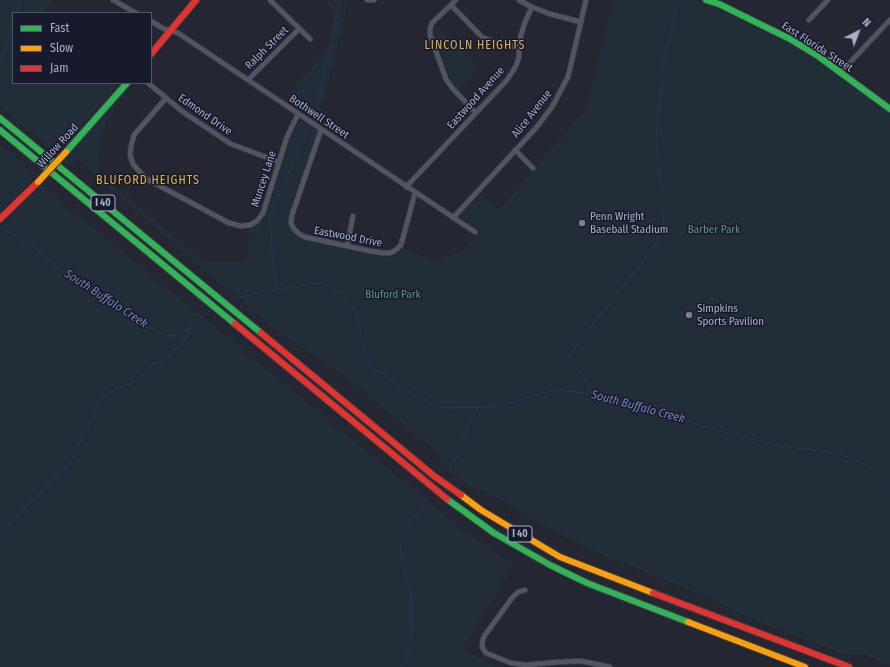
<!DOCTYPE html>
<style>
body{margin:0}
#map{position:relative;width:890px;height:667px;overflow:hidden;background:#242632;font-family:"Fira Sans Condensed",sans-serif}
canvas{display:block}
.legend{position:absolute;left:12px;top:12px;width:140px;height:72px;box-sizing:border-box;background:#171a2d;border:1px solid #52556a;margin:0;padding:5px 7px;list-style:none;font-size:12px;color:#abaec6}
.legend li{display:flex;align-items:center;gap:8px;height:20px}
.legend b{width:20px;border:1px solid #52556a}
.north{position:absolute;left:838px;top:12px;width:40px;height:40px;-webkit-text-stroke:3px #171a2d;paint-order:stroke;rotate:42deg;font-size:11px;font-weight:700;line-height:16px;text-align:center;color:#abaec6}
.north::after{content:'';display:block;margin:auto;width:14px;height:18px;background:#abaec6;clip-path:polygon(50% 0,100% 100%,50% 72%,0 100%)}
</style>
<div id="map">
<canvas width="890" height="667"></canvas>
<ul class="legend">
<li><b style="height:5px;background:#30b455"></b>Fast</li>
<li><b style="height:5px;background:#ff9f0a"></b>Slow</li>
<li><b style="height:5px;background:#e5322d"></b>Jam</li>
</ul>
<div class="north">N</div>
</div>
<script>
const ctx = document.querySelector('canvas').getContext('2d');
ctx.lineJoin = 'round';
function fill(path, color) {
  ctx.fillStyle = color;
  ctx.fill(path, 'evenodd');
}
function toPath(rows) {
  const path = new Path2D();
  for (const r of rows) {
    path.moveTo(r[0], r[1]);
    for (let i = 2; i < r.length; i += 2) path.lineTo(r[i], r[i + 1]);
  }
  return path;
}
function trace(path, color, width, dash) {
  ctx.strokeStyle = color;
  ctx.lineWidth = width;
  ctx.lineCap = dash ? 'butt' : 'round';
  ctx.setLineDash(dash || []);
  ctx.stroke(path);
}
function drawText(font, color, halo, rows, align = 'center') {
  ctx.font = font + ' "Fira Sans Condensed",sans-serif';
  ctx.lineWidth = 3;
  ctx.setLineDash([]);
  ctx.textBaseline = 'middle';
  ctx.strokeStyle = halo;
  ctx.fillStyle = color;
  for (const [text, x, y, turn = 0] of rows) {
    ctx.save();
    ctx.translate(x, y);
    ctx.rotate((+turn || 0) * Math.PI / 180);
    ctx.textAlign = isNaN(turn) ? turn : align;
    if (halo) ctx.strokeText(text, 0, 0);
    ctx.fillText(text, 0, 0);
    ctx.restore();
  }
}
const green = toPath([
 [0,0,52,0,44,13,13,13,13,83,120,83,55,154,0,106],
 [324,0,349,0,318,122,288,101,296,86,328,48,335,12],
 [614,0,693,0,712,6,748,21,799,48,890,114,890,665,865,655,843,654,751,619,702,595,591,550,539,523,490,493,473,489,456,477,441,464,435,450,331,366,286,338,200,267,108,187,79,159,68,166,62,161,123,93,127,91,106,122,98,151,99,173,204,261,247,261,249,228,261,222,266,215,291,136,300,120,318,131,313,142,289,215,290,223,296,235,302,239,309,241,379,256,388,257,395,255,404,248,426,258,436,260,463,251,480,231,461,218,461,214,480,194,499,210,587,108],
 [436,26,478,67,459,89,451,80,448,73,434,34],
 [0,144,37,174,0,213],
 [41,185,457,525,513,565,463,649,499,667,0,667,0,227]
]);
const stream = toPath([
 [17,13,20,0],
 [0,65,13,24],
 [314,116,321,88,340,0],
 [662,193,656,144,663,66,677,4],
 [0,227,34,247,58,268,77,279,140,324,161,334,170,336,180,335,211,310],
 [277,290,272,252,270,216,308,128],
 [228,301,251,294,317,283,325,284,338,291,348,301,356,313,367,359,372,366,403,389,441,408,495,407,550,391,558,390,594,394,734,435,783,446,838,453,865,464,886,485,890,492],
 [594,394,577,368,566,359,654,247,664,229,662,208],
 [448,470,457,457,470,420,479,407],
 [0,536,12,520,68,467,100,400,115,389,138,381,152,365,166,360,171,352,182,346,189,329],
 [401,667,406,659,412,635,411,595,401,557,401,542,411,522,429,496]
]);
const street = toPath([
 [113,0,136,13],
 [270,0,310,39],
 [367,0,374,0],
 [456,0,432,23,430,29,430,35,446,79,453,89,476,113],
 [519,0,532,7,550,14,581,22],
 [451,5,482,37,505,46,519,47],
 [809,20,828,0],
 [151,21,164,29,178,33,475,232],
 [840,73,890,20],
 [248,80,299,29],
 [148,83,183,112,231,144,279,162],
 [166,98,134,135,131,146,130,155,133,164,145,178,229,223,241,226,250,225,257,221,263,213,287,137,298,114],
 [321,130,292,215,291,223,294,229,299,234,305,237,370,251,383,253,390,253,396,250,401,245,415,193],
 [515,150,533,168],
 [406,187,507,80,516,66,519,57,519,47,521,35,525,22,532,7],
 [453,218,536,128,552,107,568,77,586,0],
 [347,246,353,216],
 [525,590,518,592,512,598,485,635,483,639,482,647,486,653,511,663,526,665,558,662,581,661,610,667]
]);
const fast = toPath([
 [706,0,719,4,790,39,818,56,890,109],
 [0,118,261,333],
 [0,130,235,324],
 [66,152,127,83],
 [447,499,494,533,550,565,587,583,688,622]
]);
const slow = toPath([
 [461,495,481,510,560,557,653,593],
 [688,622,805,667]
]);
const jam = toPath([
 [151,54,196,0],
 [0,219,38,182],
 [235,324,447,499],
 [261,333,434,476,461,495],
 [653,593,849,667]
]);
const slowBridge = toPath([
 [38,182,66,152]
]);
const markers = [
 [582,223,4,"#7c7e92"],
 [689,315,4,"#7c7e92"]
];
const shields = [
 [103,203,24],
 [520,534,24]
];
const shieldNames = [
 ["I 40",103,203],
 ["I 40",520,534]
];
const streetNames = [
 ["East Florida Street",817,47,33],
 ["Ralph Street",267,48,-45],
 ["Eastwood Avenue",476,98,-48],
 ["Alice Avenue",532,114,-52],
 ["Edmond Drive",205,115,35],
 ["Bothwell Street",319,117,34],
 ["Willow Road",58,146,-48],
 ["Muncey Lane",264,179,-72],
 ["Eastwood Drive",348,237,11]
];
const poiNames = [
 ["Penn Wright",590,217],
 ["Baseball Stadium",590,230],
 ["Simpkins",697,309],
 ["Sports Pavilion",697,322]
];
const parkNames = [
 ["Barber Park",714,230],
 ["Bluford Park",393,295]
];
const neighbourhoodNames = [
 ["LINCOLN HEIGHTS",475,46],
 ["BLUFORD HEIGHTS",148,181]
];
const waterNames = [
 ["South Buffalo Creek",106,299,33],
 ["South Buffalo Creek",638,407,15]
];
fill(green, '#212e38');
trace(stream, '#2b3259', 1);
trace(street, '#3e4049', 6);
trace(fast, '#3e4049', 8);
trace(slow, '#3e4049', 8);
trace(jam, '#3e4049', 8);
trace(street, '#525561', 4.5);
trace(fast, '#30b455', 6);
trace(slow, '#ff9f0a', 6);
trace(jam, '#e5322d', 6);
trace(slowBridge, '#3e4049', 8, []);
trace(slowBridge, '#ff9f0a', 6);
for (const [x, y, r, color] of markers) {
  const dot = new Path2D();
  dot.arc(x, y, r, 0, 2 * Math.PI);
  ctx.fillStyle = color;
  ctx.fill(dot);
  trace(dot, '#171a2d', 1.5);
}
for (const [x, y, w] of shields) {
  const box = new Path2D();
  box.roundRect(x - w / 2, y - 8, w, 16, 3);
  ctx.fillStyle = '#171a2d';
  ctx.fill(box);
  trace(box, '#abaec6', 1);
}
drawText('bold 10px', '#abaec6', null, shieldNames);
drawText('11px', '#abaec6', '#171a2d', streetNames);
drawText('11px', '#abaec6', '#171a2d', poiNames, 'left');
drawText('11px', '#61977c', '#171a2d', parkNames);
ctx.letterSpacing = '1px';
drawText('12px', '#dbb250', '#171a2d', neighbourhoodNames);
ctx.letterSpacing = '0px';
drawText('italic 12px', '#7982b5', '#171a2d', waterNames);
</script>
